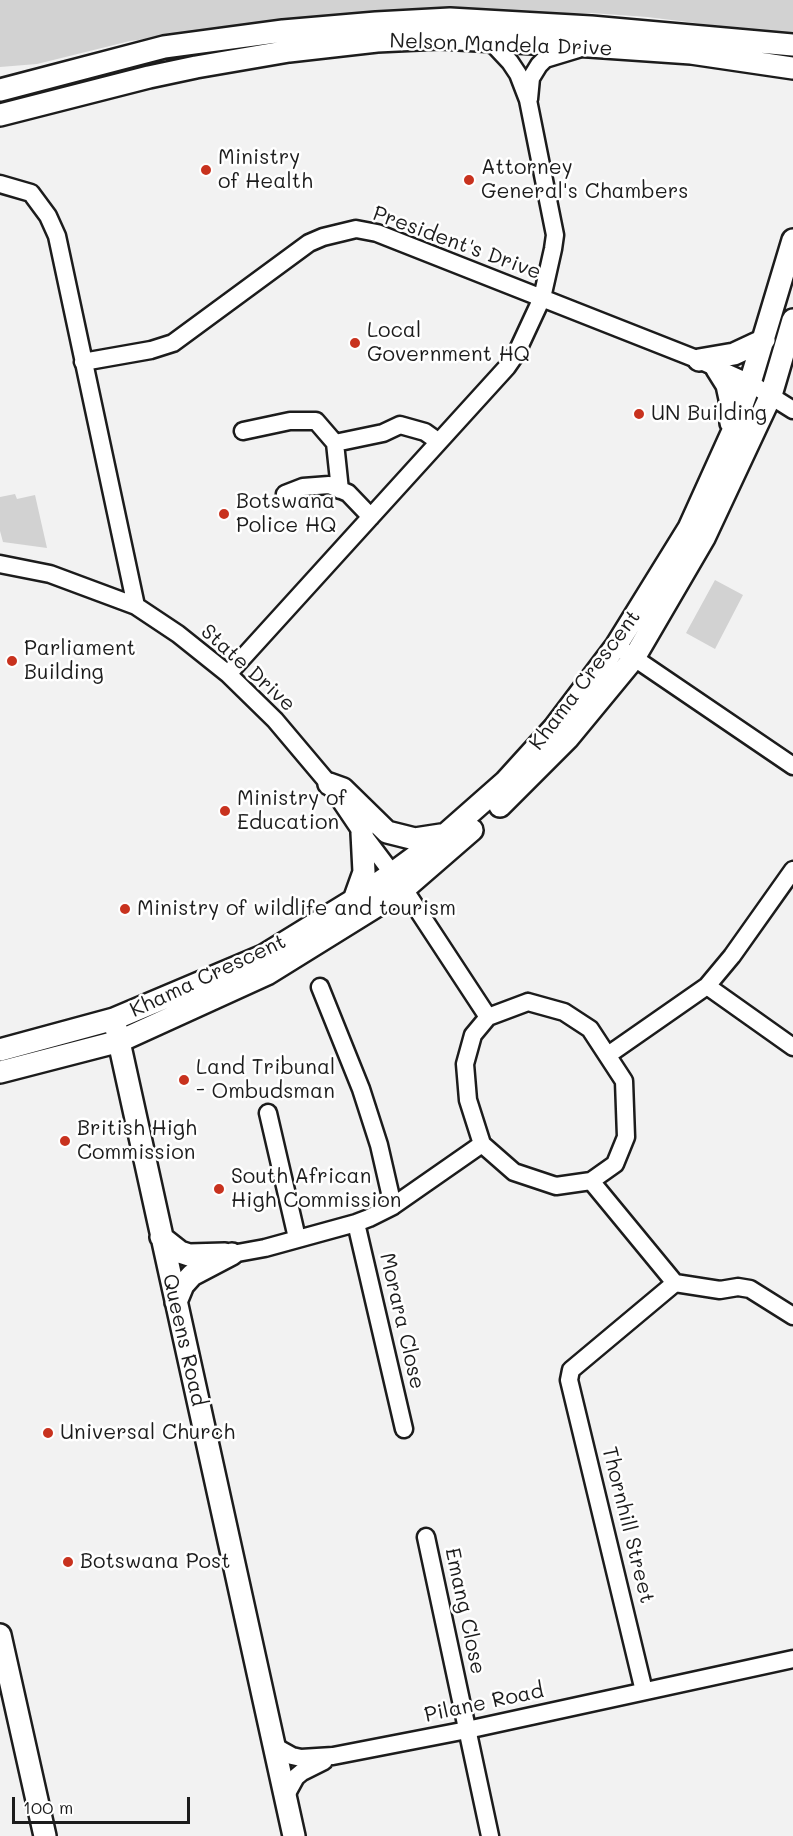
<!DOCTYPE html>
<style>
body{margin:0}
#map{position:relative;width:793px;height:1836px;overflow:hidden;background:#f2f2f2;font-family:Mali,sans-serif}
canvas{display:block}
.scale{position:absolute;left:12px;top:1797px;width:178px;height:27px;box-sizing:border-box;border:3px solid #1c1c1c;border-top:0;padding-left:8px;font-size:18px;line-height:21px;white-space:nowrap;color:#1c1c1c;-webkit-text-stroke:4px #fff;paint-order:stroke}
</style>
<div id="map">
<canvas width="793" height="1836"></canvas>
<div class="scale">100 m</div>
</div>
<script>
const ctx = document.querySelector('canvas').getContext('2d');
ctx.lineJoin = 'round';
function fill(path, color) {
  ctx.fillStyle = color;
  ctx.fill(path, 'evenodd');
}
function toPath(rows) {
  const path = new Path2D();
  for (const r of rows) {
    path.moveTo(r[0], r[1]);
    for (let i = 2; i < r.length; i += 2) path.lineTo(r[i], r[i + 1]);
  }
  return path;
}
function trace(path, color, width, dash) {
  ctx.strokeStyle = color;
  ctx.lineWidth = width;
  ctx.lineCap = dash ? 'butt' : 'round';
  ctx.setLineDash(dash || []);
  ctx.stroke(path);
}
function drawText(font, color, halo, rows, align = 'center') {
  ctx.font = font + ' Mali,sans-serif';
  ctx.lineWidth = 5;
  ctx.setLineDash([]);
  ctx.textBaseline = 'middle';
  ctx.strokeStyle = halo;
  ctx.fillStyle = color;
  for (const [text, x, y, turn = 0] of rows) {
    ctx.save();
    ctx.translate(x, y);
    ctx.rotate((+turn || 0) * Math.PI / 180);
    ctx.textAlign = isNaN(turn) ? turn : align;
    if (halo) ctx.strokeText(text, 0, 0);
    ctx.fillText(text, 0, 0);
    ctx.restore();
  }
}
const green = toPath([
 [0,0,793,0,793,35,647,17,591,13,335,17,130,41,37,64,0,67],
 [15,494,17,499,35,495,47,548,3,542,0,531,0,497],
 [715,580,743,595,715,649,686,633]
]);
const minor = toPath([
 [529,99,531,78,539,65,545,59,578,49],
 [0,184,31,193,48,216,57,236,136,606],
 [83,362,151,350,173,343,309,243,323,237,356,229,377,233,699,360,750,383,793,410],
 [243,431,290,421,316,421,335,443,383,433,400,425,425,432,439,442],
 [335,443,340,490],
 [285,494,303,487,329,485,348,493,371,517],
 [0,564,50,574,136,606,178,634,228,674,275,720,329,784,362,833,404,889,488,1017],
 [624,651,793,766],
 [228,674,507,367,516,354,542,298,553,249,555,235,528,100,518,74,510,62,495,46,482,40],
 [707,986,793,1047],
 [320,987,361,1089,379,1145,393,1206],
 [528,1002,564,1012,590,1029,624,1081,626,1137,615,1164,591,1181,556,1186,514,1172,482,1144,468,1100,465,1064,473,1035,488,1017,528,1002],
 [608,1055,707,986,732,956,793,870],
 [268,1113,297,1238],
 [591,1181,675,1283],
 [356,1223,404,1429],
 [232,1254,265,1248,356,1223,369,1218,393,1206,482,1144],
 [675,1283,720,1290,738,1287,750,1289,793,1316],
 [426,1537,490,1836],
 [644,1691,569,1380,571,1370,675,1283],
 [274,1746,292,1756,301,1758,333,1756,467,1730,793,1659],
 [285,1797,296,1777,302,1772,324,1761]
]);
const major = toPath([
 [0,90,164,47,283,31,376,23,450,19,591,27,793,45],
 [0,115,149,77,196,67,289,51,377,41,440,38,589,46,691,53,793,68],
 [699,360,734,354,764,340],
 [717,369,727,385,730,399,731,423],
 [329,784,343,789,387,832,415,839,441,835],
 [500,806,568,738,634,658,704,538,771,395,793,320],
 [354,900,364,872,362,833],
 [116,1028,294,1836],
 [0,1050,114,1019,263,956,354,900,393,873,446,834,505,782,554,728,616,646,689,528,732,433,750,383,793,240],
 [0,1072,120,1041,267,974,404,889,472,830],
 [161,1237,180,1252,189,1255,225,1254],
 [176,1302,183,1285,192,1275,232,1254],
 [0,1635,45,1836]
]);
const markers = [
 [206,170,6,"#c8321e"],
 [469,180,6,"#c8321e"],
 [355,343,6,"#c8321e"],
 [639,414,6,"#c8321e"],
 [224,514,6,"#c8321e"],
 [12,661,6,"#c8321e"],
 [225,811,6,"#c8321e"],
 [125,909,6,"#c8321e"],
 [184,1080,6,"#c8321e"],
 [65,1141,6,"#c8321e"],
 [219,1189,6,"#c8321e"],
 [48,1433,6,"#c8321e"],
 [68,1562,6,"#c8321e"]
];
const streetNames = [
 ["Nelson Mandela Drive",501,45,2],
 ["President's Drive",457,243,20],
 ["State Drive",248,668,42],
 ["Khama Crescent",585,680,-53],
 ["Khama Crescent",208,976,-25],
 ["Morara Close",402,1321,77],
 ["Queens Road",184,1340,77],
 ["Thornhill Street",628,1525,76],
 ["Emang Close",465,1611,78],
 ["Pilane Road",484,1703,-12]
];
const poiNames = [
 ["Ministry",218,158],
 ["of Health",218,182],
 ["Attorney",481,168],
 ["General's Chambers",481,192],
 ["Local",367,331],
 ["Government HQ",367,355],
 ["UN Building",651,414],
 ["Botswana",236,502],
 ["Police HQ",236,526],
 ["Parliament",24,649],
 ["Building",24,673],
 ["Ministry of",237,799],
 ["Education",237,823],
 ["Ministry of wildlife and tourism",137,909],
 ["Land Tribunal",196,1068],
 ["- Ombudsman",196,1092],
 ["British High",77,1129],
 ["Commission",77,1153],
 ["South African",231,1177],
 ["High Commission",231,1201],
 ["Universal Church",60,1433],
 ["Botswana Post",80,1562]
];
fill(green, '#d2d2d2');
trace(minor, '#1c1c1c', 21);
trace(major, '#1c1c1c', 26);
trace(minor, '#fff', 16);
trace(major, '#fff', 21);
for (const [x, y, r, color] of markers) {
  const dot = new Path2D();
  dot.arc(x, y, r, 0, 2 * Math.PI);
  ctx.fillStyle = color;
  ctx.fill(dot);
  trace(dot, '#fff', 2);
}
drawText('21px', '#1c1c1c', '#fff', streetNames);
drawText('21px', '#1c1c1c', '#fff', poiNames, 'left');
</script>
